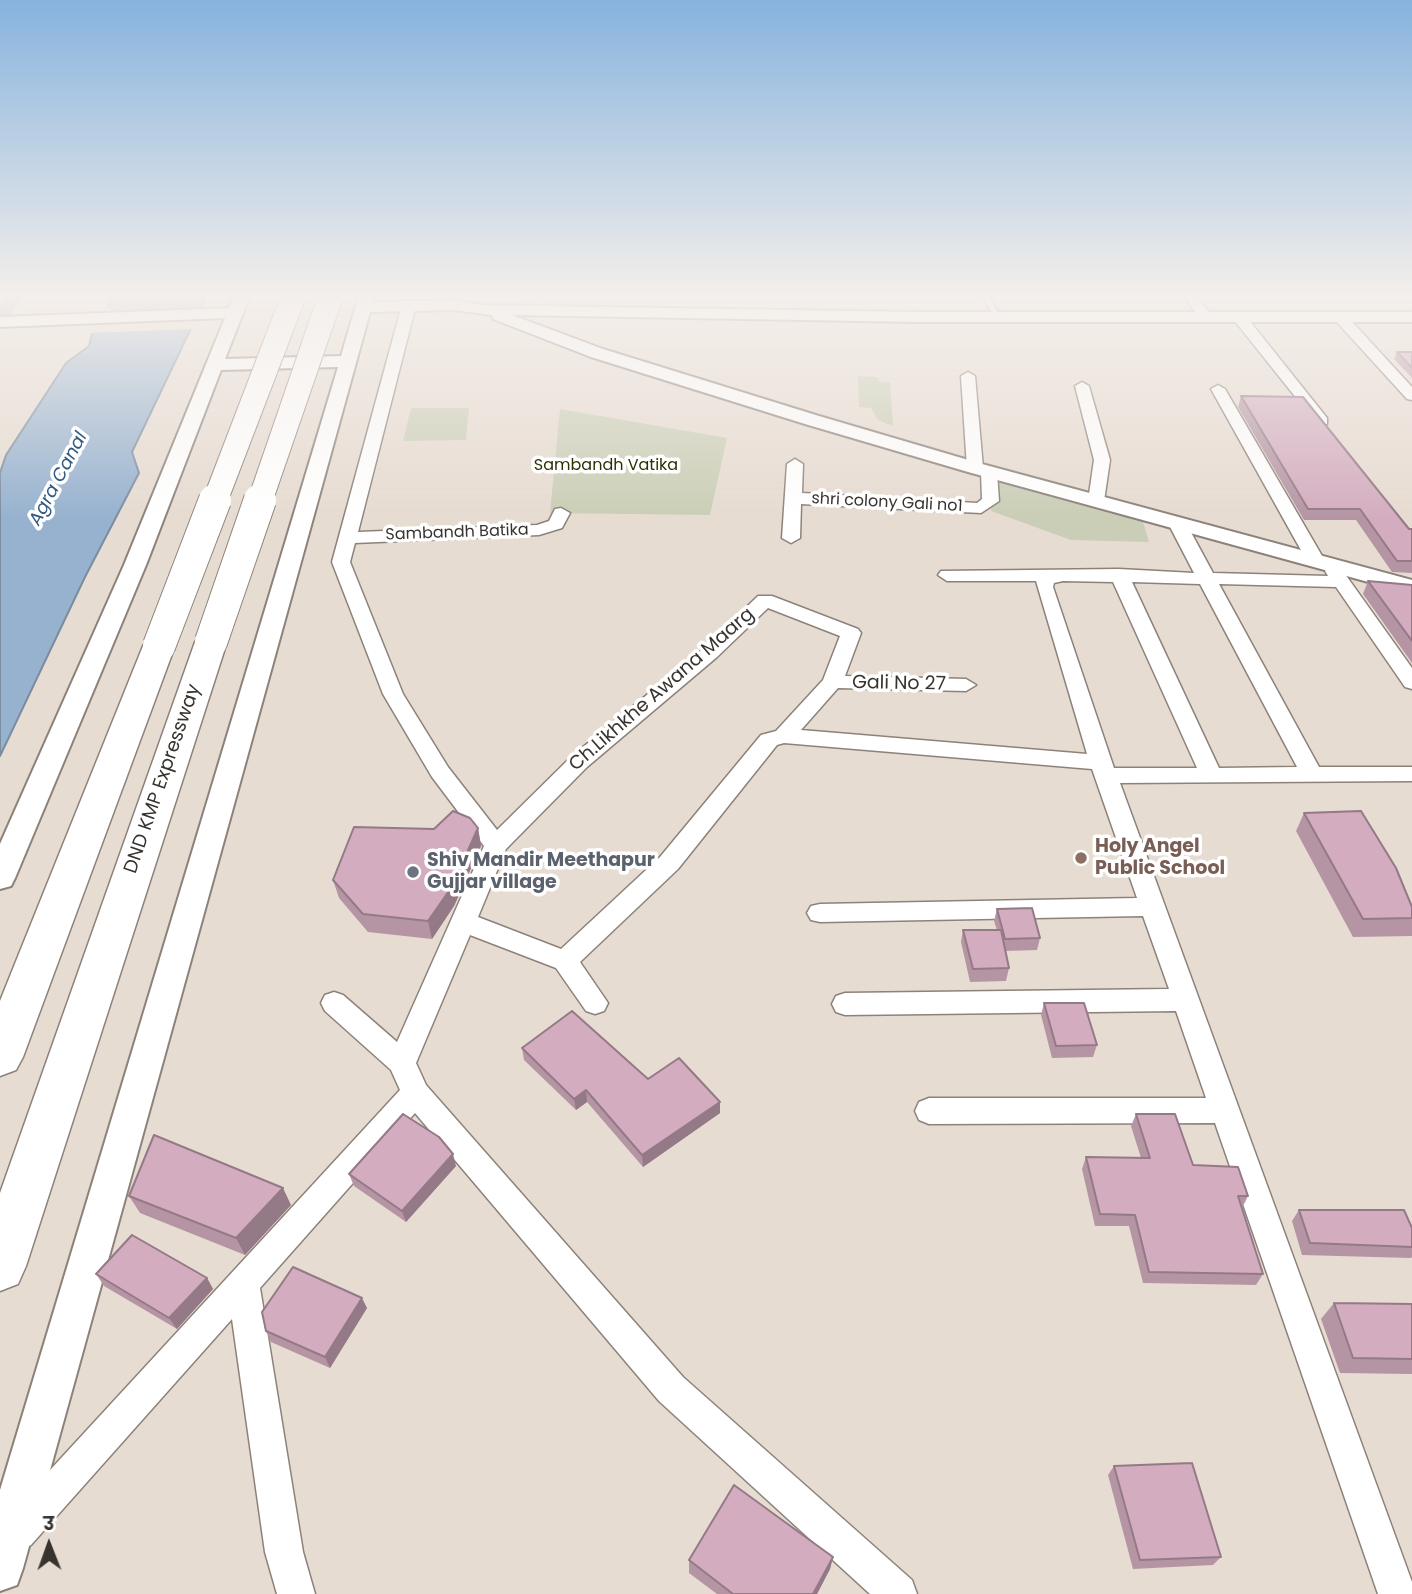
<!DOCTYPE html>
<meta charset="utf-8">
<style>
body{margin:0}
#map{position:relative;width:1412px;height:1594px;overflow:hidden;background:#e7dcd2;font-family:Poppins,"Noto Sans Devanagari",sans-serif}
canvas{display:block}
.north{position:absolute;left:14px;top:1510px;width:70px;height:70px;-webkit-text-stroke:5px #fff;paint-order:stroke;rotate:359deg;font-size:19px;font-weight:700;line-height:28px;text-align:center;color:#37332f}
.north::after{content:'';display:block;margin:auto;width:24px;height:32px;background:#37332f;clip-path:polygon(50% 0,100% 100%,50% 72%,0 100%)}
</style>
<div id="map">
<canvas width="1412" height="1594"></canvas>
<div class="north">उ</div>
</div>
<script>
const ctx = document.querySelector('canvas').getContext('2d');
ctx.lineJoin = 'round';
function fill(path, color) {
  ctx.fillStyle = color;
  ctx.fill(path, 'evenodd');
}
function toPath(rows) {
  const path = new Path2D();
  for (const r of rows) {
    path.moveTo(r[0], r[1]);
    for (let i = 2; i < r.length; i += 2) path.lineTo(r[i], r[i + 1]);
  }
  return path;
}
function trace(path, color, width, dash) {
  ctx.strokeStyle = color;
  ctx.lineWidth = width;
  ctx.lineCap = dash ? 'butt' : 'round';
  ctx.setLineDash(dash || []);
  ctx.stroke(path);
}
function drawText(font, color, halo, rows, align = 'center') {
  ctx.font = font + ' Poppins,sans-serif';
  ctx.lineWidth = 7;
  ctx.setLineDash([]);
  ctx.textBaseline = 'middle';
  ctx.strokeStyle = halo;
  ctx.fillStyle = color;
  for (const [text, x, y, turn = 0] of rows) {
    ctx.save();
    ctx.translate(x, y);
    ctx.rotate((+turn || 0) * Math.PI / 180);
    ctx.textAlign = isNaN(turn) ? turn : align;
    if (halo) ctx.strokeText(text, 0, 0);
    ctx.fillText(text, 0, 0);
    ctx.restore();
  }
}
const green = toPath([
 [858,376,877,377,880,382,890,382,893,426,878,420,871,408,859,407],
 [411,408,469,408,466,440,403,441],
 [560,409,727,438,710,515,550,513],
 [992,481,1143,522,1149,542,1071,540,991,511]
]);
const water = toPath([
 [113,295,207,295,132,452,139,473,85,577,0,756,0,473,6,455,66,363,89,346,93,328,122,314,107,305,113,295]
]);
const pier = toPath([
 [200,317,194,329,88,333,90,326,98,322]
]);
const canal = toPath([
 [8,295,25,295,6,321,0,322,0,305,8,295]
]);
const service = toPath([
 [982,295,988,295,1000,317,999,318,995,318,982,295]
]);
const minor = toPath([
 [1184,295,1196,295,1212,317,1210,320,1200,320,1184,295],
 [409,301,416,305,358,532,537,525,549,521,555,509,561,508,570,513,562,528,539,535,355,543,350,562,403,694,448,767,497,830,571,757,703,649,758,596,772,596,858,629,861,633,845,676,966,679,976,685,966,691,838,688,801,730,1087,754,1036,581,947,581,938,575,941,571,1119,569,1194,573,1168,523,1177,518,1186,523,1213,573,1328,576,1325,571,1328,567,1340,567,1412,668,1412,689,1405,687,1336,587,1219,584,1319,767,1412,767,1412,781,1120,783,1412,1582,1412,1594,1378,1594,1215,1123,929,1124,919,1120,915,1111,919,1102,929,1098,1206,1098,1176,1011,845,1015,836,1012,832,1004,836,996,845,993,1169,989,1143,916,820,922,811,920,807,913,811,906,820,904,1137,898,1092,769,784,743,777,745,678,869,580,962,608,1003,604,1011,595,1014,586,1011,556,968,470,935,416,1063,426,1085,683,1377,912,1580,917,1594,870,1594,659,1401,415,1113,260,1288,303,1552,315,1594,277,1594,265,1552,232,1319,31,1545,18,1551,5,1545,0,1533,5,1519,400,1090,391,1070,325,1011,321,1003,325,995,334,992,343,995,397,1042,484,846,432,777,383,694,332,562,402,305,409,301],
 [1063,581,1113,582,1197,768,1114,768,1053,587,1054,583,1063,581],
 [1132,582,1200,584,1297,767,1219,768,1132,582],
 [768,608,840,636,823,680,776,731,761,735,660,857,561,949,478,917,506,849,587,767,717,657,768,608],
 [1340,313,1345,314,1412,387,1412,400,1407,399,1335,320,1335,314,1340,313],
 [1234,314,1244,314,1327,418,1327,424,1317,424,1234,320,1234,314],
 [968,372,975,376,983,468,975,473,967,468,961,376,968,372],
 [1082,382,1089,386,1110,460,1104,501,1096,506,1088,501,1094,460,1075,386,1082,382],
 [1218,385,1225,389,1325,561,1322,565,1316,566,1307,561,1211,389,1218,385],
 [795,459,803,464,802,493,977,503,982,499,981,472,989,467,997,472,999,501,981,513,801,504,800,538,791,543,782,538,787,464,795,459]
]);
const tertiary = toPath([
 [234,295,250,295,225,359,341,356,359,295,375,295,373,302,455,300,482,305,916,312,1412,312,1412,322,916,322,512,315,603,349,819,416,982,464,1412,580,1412,594,968,472,805,424,591,357,493,319,492,315,455,310,370,312,23,1568,17,1585,0,1591,0,1490,338,367,221,370,146,565,15,878,11,886,0,889,0,844,124,565,225,318,0,327,0,317,229,308,234,295]
]);
const trunk = toPath([
 [211,632,222,635,227,642,26,1266,18,1284,0,1291,0,1193,195,642,200,635,211,632],
 [159,636,170,639,175,646,23,1057,16,1070,0,1076,0,1001,143,646,148,639,159,636]
]);
const trunkBridgeFar1 = toPath([
 [215,501,294,295],
 [260,501,331,295]
]);
const trunkBridge = toPath([
 [211,642,260,500],
 [159,646,215,500]
]);
const wall = toPath([
 [1397,352,1412,352,1412,378,1394,359],
 [1241,396,1409,529,1412,529,1412,573,1392,572,1356,520,1304,520,1238,407],
 [1368,581,1412,585,1412,663,1363,594],
 [1304,813,1412,907,1412,936,1353,937,1296,831],
 [478,828,481,846,454,906,432,939,368,932,339,898,333,880,434,829],
 [997,909,1040,938,1037,950,1005,951,1009,968,1006,981,970,982,961,942,963,930,997,930,994,921],
 [1044,1003,1097,1045,1093,1057,1052,1058,1041,1015],
 [522,1048,648,1079,720,1113,643,1167,587,1102,576,1110,524,1060],
 [1136,1114,1193,1165,1248,1196,1242,1208,1263,1274,1256,1285,1143,1283,1129,1226,1095,1226,1082,1169,1086,1157,1141,1158,1131,1126],
 [456,1166,406,1222,354,1186,349,1174],
 [129,1196,291,1205,245,1255,140,1213],
 [1299,1210,1412,1228,1412,1257,1411,1258,1302,1255,1292,1221],
 [96,1274,207,1278,213,1289,177,1329,104,1286],
 [1334,1303,1412,1304,1412,1374,1340,1373,1321,1319],
 [367,1308,330,1368,271,1342,266,1331],
 [1114,1466,1221,1557,1213,1565,1133,1569,1108,1475],
 [833,1557,830,1569,817,1594,717,1594,689,1573,689,1560]
]);
const shadedWall = toPath([
 [478,828,481,846,454,906,432,939,428,921],
 [586,1090,587,1102,576,1110,574,1099],
 [720,1102,720,1113,643,1167,642,1155],
 [453,1154,456,1166,406,1222,402,1211],
 [283,1188,291,1205,245,1255,236,1238],
 [207,1278,213,1289,177,1329,169,1318],
 [362,1298,367,1308,330,1368,325,1357],
 [833,1557,830,1569,817,1594,813,1594]
]);
const building = toPath([
 [1397,352,1412,352,1412,368,1397,352],
 [1241,396,1303,397,1409,529,1412,529,1412,561,1397,561,1360,509,1308,509,1241,396],
 [1368,581,1412,585,1412,641,1368,581],
 [453,811,470,818,478,828,451,888,428,921,363,914,333,880,354,827,434,829,453,811],
 [1361,811,1396,868,1412,907,1412,918,1363,919,1304,813,1361,811],
 [1032,908,1040,938,1005,939,997,909,1032,908],
 [963,930,1001,930,1009,968,973,969,963,930],
 [1044,1003,1084,1003,1097,1045,1056,1046,1044,1003],
 [572,1011,648,1079,679,1058,720,1102,642,1155,586,1090,574,1099,522,1048,572,1011],
 [403,1114,439,1137,453,1154,402,1211,349,1174,403,1114],
 [1136,1114,1175,1114,1193,1165,1238,1167,1248,1196,1238,1196,1263,1274,1149,1272,1135,1215,1100,1214,1086,1157,1150,1158,1136,1114],
 [154,1135,283,1188,236,1238,129,1196,154,1135],
 [1299,1210,1404,1210,1412,1228,1412,1247,1310,1243,1299,1210],
 [132,1235,207,1278,169,1318,96,1274,132,1235],
 [293,1267,362,1298,325,1357,266,1331,262,1312,293,1267],
 [1334,1303,1412,1304,1412,1359,1353,1358,1334,1303],
 [1192,1463,1221,1557,1140,1560,1114,1466,1192,1463],
 [734,1485,833,1557,813,1594,733,1594,689,1560,734,1485]
]);
const markers = [
 [1081,858,7,"#8d6e63"],
 [413,872,7,"#6b7280"]
];
const farParknames = [
 ["Sambandh Vatika",606,466]
];
const farStreetnames = [
 ["shri colony Gali no1",887,503,3],
 ["Sambandh Batika",457,533,-2]
];
const farWaternames = [
 ["Agra Canal",59,479,-62]
];
const streetNames = [
 ["Gali No 27",899,684,1],
 ["Ch.Likhkhe Awana Maarg",662,690,-41],
 ["DND KMP Expressway",163,779,-71]
];
const educationNames = [
 ["Holy Angel",1095,847],
 ["Public School",1095,869]
];
const worshipNames = [
 ["Shiv Mandir Meethapur",427,861],
 ["Gujjar village",427,883]
];
fill(green, '#caceb6');
fill(water, '#97b2cf');
trace(water, '#7a8c9f', 2);
fill(pier, '#e7dcd2');
fill(canal, '#97b2cf');
trace(service, '#8c827a', 4);
trace(minor, '#8c827a', 3);
trace(tertiary, '#8c827a', 4);
trace(trunk, '#8c827a', 3);
fill(service, '#fff');
fill(minor, '#fff');
fill(tertiary, '#fff');
fill(trunk, '#fff');
trace(trunkBridgeFar1, '#8c827a', 26, []);
trace(trunkBridge, '#8c827a', 34, []);
trace(trunkBridgeFar1, '#fff', 24);
trace(trunkBridge, '#fff', 32);
fill(wall, '#b595a4');
fill(shadedWall, '#947986');
fill(building, '#d3adbf');
trace(building, '#947986', 2);
const sky = ctx.createLinearGradient(0, 0, 0, 518);
sky.addColorStop(0, '#87b3de');
sky.addColorStop(0.57, '#f4efeb');
sky.addColorStop(1, '#f4efeb00');
ctx.fillStyle = sky;
ctx.fillRect(0, 0, 1412, 518);
for (const [x, y, r, color] of markers) {
  const dot = new Path2D();
  dot.arc(x, y, r, 0, 2 * Math.PI);
  ctx.fillStyle = color;
  ctx.fill(dot);
  trace(dot, '#fff', 2.5);
}
drawText('16px', '#2c3002', '#fff', farParknames);
drawText('16px', '#37332f', '#fff', farStreetnames);
drawText('italic 18px', '#305981', '#fff', farWaternames);
drawText('19px', '#37332f', '#fff', streetNames);
drawText('bold 19px', '#785e54', '#fff', educationNames, 'left');
drawText('bold 19px', '#5b616d', '#fff', worshipNames, 'left');
</script>
